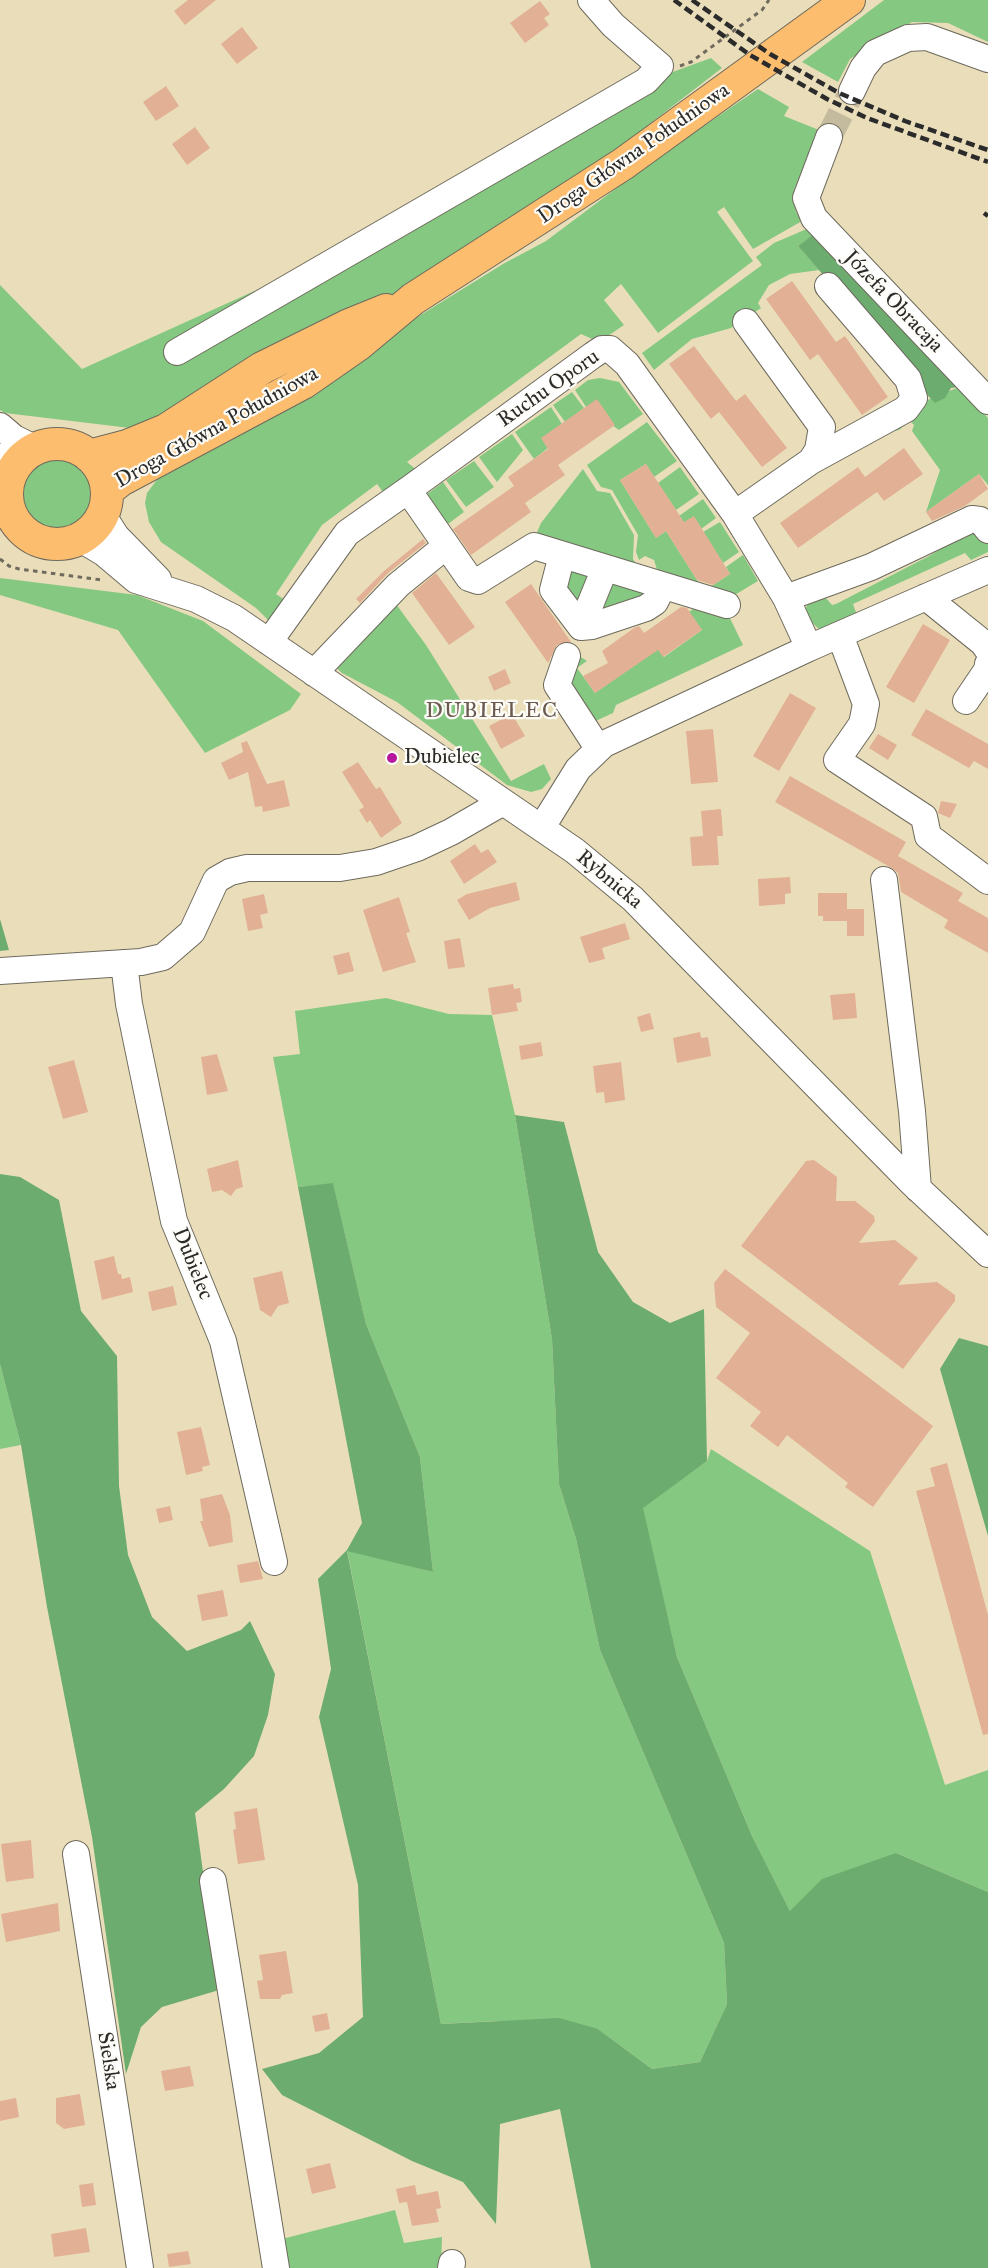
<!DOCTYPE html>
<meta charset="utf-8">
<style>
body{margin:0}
canvas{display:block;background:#eadeba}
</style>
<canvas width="988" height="2268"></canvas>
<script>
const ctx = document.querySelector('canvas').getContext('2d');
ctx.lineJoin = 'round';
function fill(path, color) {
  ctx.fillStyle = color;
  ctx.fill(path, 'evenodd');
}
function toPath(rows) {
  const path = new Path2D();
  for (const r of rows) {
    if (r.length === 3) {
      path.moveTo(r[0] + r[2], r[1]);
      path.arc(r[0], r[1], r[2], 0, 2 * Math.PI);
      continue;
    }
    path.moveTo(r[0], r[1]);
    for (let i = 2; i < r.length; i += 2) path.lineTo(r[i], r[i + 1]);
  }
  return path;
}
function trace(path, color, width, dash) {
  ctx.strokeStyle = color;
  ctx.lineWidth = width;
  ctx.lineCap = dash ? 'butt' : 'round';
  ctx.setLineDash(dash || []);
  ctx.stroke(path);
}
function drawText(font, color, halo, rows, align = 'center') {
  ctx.font = font + ' "IM FELL Great Primer",serif';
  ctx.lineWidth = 4.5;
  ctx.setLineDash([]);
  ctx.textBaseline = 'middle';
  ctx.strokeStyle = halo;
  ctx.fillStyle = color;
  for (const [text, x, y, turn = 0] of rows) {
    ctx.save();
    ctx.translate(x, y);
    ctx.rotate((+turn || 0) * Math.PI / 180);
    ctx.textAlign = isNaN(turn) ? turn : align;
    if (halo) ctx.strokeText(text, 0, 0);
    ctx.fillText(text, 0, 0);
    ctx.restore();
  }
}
const green = toPath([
 [884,0,988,0,988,42,948,23,912,22,850,59,838,82,802,62],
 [711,58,722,68,599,163,455,263,355,314,157,426,130,428,5,413,0,410,0,285,82,369,325,259,667,74],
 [758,89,789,107,784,116,819,130,794,190,796,212,802,221,753,249,724,207,717,212,753,261,658,333,621,284,604,300,624,325,599,342,581,334,407,462,419,472,386,496,377,484,322,525,276,594,288,602,272,624,256,608,161,542,149,522,145,503,147,493,159,477,503,264,546,241,654,160],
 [809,228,815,233,798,246,819,270,790,274,769,285,758,303,761,308,731,328,692,339,654,370,642,353,762,265,756,257,774,243],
 [600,378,619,382,643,414,619,430,586,407,575,390,588,380],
 [959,387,988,418,988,485,979,474,926,512,940,470,912,431,914,425,910,421,899,430,878,434,923,402],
 [572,392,584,408,565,422,553,405],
 [551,407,562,424,548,448,534,459,515,432],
 [647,422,677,461,654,477,646,464,620,480,656,538,666,531,704,591,730,574,726,567,743,555,758,581,728,599,659,576,654,560,645,556,639,560,636,552,638,535,612,490,601,487,587,465],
 [512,434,523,450,497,482,479,457],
 [57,494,37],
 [474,461,494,487,466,507,446,480],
 [680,467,699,494,676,510,658,483],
 [583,469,597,491,610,493,634,535,633,559,640,570,535,537,541,523],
 [443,482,464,512,444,527,426,495],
 [703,499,716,518,701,529,683,523,679,516],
 [720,522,739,552,723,563,703,532],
 [971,531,988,539,988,552,971,560,965,553,853,604,858,618,829,630,818,628,809,620,805,610,809,601,825,597,832,605,836,604,929,556],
 [565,567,597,576,582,616,561,588],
 [0,578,137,595,203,621,301,694,290,710,205,753,118,630,0,595],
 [610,582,648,592,644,602,599,612],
 [393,600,426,645,511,781,544,764,551,779,542,789,531,792,507,785,397,702,342,673,331,663],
 [699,605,727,612,743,645,616,705,613,713,589,724,563,686,573,652,587,661,577,668,595,693,658,649,664,657,702,630,689,612],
 [386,998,449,1014,492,1015,515,1115,552,1339,559,1484,576,1539,600,1650,724,1943,727,2004,700,2062,652,2069,598,2029,496,2021,441,2024,347,1550,433,1572,420,1457,366,1324,333,1184,298,1187,273,1057,300,1054,295,1011],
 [0,1364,21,1445,0,1449],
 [711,1449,870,1551,945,1785,988,1770,988,1892,896,1853,790,1911,752,1836,677,1657,642,1507,707,1461],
 [395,2210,404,2243,442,2237,441,2268,284,2268,278,2240]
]);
const forest = toPath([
 [815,233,959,387,951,388,945,398,935,403,931,399,798,246],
 [0,919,9,950,0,951],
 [515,1115,564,1122,598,1252,633,1302,670,1323,704,1309,707,1461,643,1508,677,1657,752,1836,790,1911,822,1879,896,1853,988,1892,988,2268,591,2268,560,2109,500,2124,496,2224,463,2182,412,2161,282,2095,262,2069,319,2053,363,2017,358,1885,319,1717,331,1669,318,1579,347,1550,362,1523,298,1187,333,1183,366,1324,420,1457,433,1572,347,1551,441,2024,559,2018,598,2029,652,2069,700,2062,727,2004,724,1943,600,1650,576,1539,559,1484,552,1339],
 [0,1174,20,1177,59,1200,81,1311,117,1356,119,1486,128,1555,152,1617,187,1651,241,1630,250,1621,275,1674,268,1715,254,1756,224,1789,195,1813,219,1990,162,2007,141,2027,126,2074,92,1837,47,1607,21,1445,0,1364],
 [959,1338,988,1346,988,1536,940,1369]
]);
const building = toPath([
 [188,0,216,0,185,25,174,11],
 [540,1,550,14,544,18,549,25,525,43,510,23],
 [242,27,258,48,237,64,221,44],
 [166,86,179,106,156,121,143,102],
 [195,127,210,148,187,165,172,144],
 [792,281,836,342,845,336,888,397,862,415,818,354,810,360,766,299],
 [694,346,736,401,745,394,787,448,762,467,719,412,711,419,669,364],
 [597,399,615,425,558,465,565,475,525,503,531,512,471,555,453,529,514,486,508,477,548,449,541,438],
 [904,448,923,474,884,501,877,492,798,548,780,523,858,467,865,477],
 [646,464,684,522,694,516,730,574,713,585,697,580,666,531,656,538,620,480],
 [979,474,988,489,965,506,932,521,926,512],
 [423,539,426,543,388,573,360,603,356,599,384,571],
 [436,573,475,627,449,645,412,593],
 [531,584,571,642,557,645,548,663,505,602],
 [681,607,687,608,702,630,663,657,658,650,595,693,583,676,608,663,602,651,634,628,639,626,644,633],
 [923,624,950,640,914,703,886,687],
 [505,669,511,683,494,691,488,677],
 [790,693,816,708,779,771,753,756],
 [926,709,988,744,988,769,974,761,969,768,911,735],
 [512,714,525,736,501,749,489,726],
 [713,729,718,782,691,784,686,731],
 [878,734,897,745,888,760,869,748],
 [247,741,267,784,284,780,290,806,263,812,262,806,255,807,248,772,229,780,221,763,243,752,241,743],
 [358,762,376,789,380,787,402,823,381,838,370,820,367,823,359,810,364,807,342,772],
 [790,776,906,842,898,856,963,893,958,901,988,918,988,953,944,928,948,920,901,892,898,873,890,867,775,802],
 [941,801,957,804,950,818,938,813],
 [721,809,723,836,717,836,719,865,692,866,690,837,703,836,701,811],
 [475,844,481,853,488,849,497,862,464,884,450,861],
 [790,877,791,893,785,894,785,904,759,906,758,879],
 [516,882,520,900,490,908,469,920,457,900,467,894],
 [818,893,847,893,847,909,864,909,864,936,847,936,847,921,823,921,823,916,818,916],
 [264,894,268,913,260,915,263,928,248,931,242,899],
 [399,897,410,932,406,933,416,962,383,972,363,910],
 [625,923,630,939,602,948,605,959,589,963,580,937],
 [460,938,465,967,448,969,444,941],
 [349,952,354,971,338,975,333,956],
 [513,984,514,989,520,988,522,1002,516,1003,518,1011,492,1015,488,988],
 [855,993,857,1018,833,1020,830,995],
 [650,1013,654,1029,641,1032,637,1017],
 [700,1032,701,1038,708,1037,711,1056,677,1063,673,1038],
 [541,1042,543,1056,521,1060,519,1046],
 [217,1054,228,1091,207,1095,201,1057],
 [74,1060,88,1112,63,1119,48,1067],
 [621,1062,625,1100,605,1103,604,1092,596,1093,593,1066],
 [238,1160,243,1187,236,1189,231,1196,222,1190,212,1192,207,1169],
 [814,1160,837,1177,836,1201,855,1201,874,1216,875,1221,859,1243,895,1240,918,1258,898,1285,937,1282,955,1295,955,1301,903,1369,741,1246,806,1161],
 [114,1256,118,1274,121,1274,122,1279,130,1277,133,1292,102,1300,94,1261],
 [725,1269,933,1426,873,1507,845,1487,848,1483,787,1435,778,1447,750,1426,761,1412,716,1378,750,1333,716,1307,714,1283],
 [282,1271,289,1303,278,1306,271,1317,260,1310,253,1278],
 [173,1286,177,1305,152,1311,148,1292],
 [201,1427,210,1465,202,1467,203,1471,186,1475,177,1432],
 [947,1463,988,1615,988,1734,983,1735,916,1491,935,1486,930,1468],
 [222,1494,230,1515,233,1542,209,1547,200,1521,203,1521,200,1499],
 [170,1506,173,1520,159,1523,156,1509],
 [258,1561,263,1579,240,1583,237,1565],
 [223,1590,228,1616,202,1621,197,1595],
 [257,1808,265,1860,238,1864,233,1830,236,1829,234,1812],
 [31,1840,34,1878,6,1882,1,1844],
 [58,1903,60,1931,6,1942,1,1914],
 [286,1951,293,1993,282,1995,280,1999,260,1999,257,1981,263,1980,259,1955],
 [327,2013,330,2029,315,2032,312,2016],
 [190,2066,194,2086,165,2091,161,2071],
 [80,2094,85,2125,64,2129,56,2123,56,2098],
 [16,2098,19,2117,0,2121,0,2101],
 [330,2163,336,2188,312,2194,306,2169],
 [93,2183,96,2205,82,2207,79,2185],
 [415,2185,417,2195,438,2191,441,2208,436,2209,439,2222,412,2226,407,2202,399,2203,396,2189],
 [86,2228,90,2252,54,2257,51,2234],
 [188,2251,191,2264,169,2267,167,2254]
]);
const minorTunnel = toPath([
 [829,137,852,91]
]);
const path = toPath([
 [680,66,691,62,762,10,769,0],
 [0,559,9,566,19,569,102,580]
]);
const minor = toPath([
 [852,91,863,68,875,53,908,38,927,37,988,59],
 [829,137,806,198,814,218,988,401],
 [177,352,646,81,660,66,613,25,591,0],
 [0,426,14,438,36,449],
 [0,457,11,475],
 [811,461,906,409,914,398,908,379,828,286],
 [102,514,116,536,158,579],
 [735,514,811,461,818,450,822,427,746,322],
 [79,538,104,553,136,580,196,599,234,618,575,851,633,899,911,1182,988,1254],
 [562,555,553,590,581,627,592,626,646,608,655,602,663,586],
 [926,597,983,643,988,650],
 [786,598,871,567,972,519,980,520,988,530],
 [727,605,534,546,478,581,469,578,408,490,593,355,602,349,610,349,627,364,735,514,786,598,809,648],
 [581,627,605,568],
 [840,635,866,704,862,724,837,760,924,817,928,836,988,881],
 [269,642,347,533,408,490],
 [567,656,557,685,598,748],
 [314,673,398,585,446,546],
 [966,701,987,670,988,664],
 [542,827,578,769,604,744,809,648,988,570],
 [884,880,912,1111,918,1189],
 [124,963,129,1004,174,1221,223,1341,274,1562],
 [0,971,141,962,163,957,192,932,216,880,230,872,247,868,340,868,376,862,417,848,451,832,503,802],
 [76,1854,140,2268],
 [213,1881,276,2268],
 [451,2268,452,2263]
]);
const major = toPath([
 [57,494,50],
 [89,456,127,446,166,430,262,368,349,325,386,310],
 [107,491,121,480,303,383,359,344,413,299,623,164,849,0]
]);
const rail = toPath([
 [674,0,750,55,827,99,867,118,988,162],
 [692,0,770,54,839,93,905,121,988,150],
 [984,213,988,216]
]);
const markers = [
 [392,758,6,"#b5179e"]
];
const streetNames = [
 ["Droga Główna Południowa",634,154,-35],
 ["Józefa Obracaja",893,302,46],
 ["Ruchu Oporu",549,389,-35],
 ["Droga Główna Południowa",217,428,-29],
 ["Rybnicka",609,880,40],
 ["Dubielec",192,1264,68],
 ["Sielska",108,2061,81]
];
const poiNames = [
 ["Dubielec",404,758]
];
const neighbourhoodNames = [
 ["DUBIELEC",492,712]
];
fill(green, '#85c881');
fill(forest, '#6cac6f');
fill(building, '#e2b094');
trace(minorTunnel, '#c4ba9d', 26, [26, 13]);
trace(minor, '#6e6a5d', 28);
trace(major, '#6e6a5d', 34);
trace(path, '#6e6a5d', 3, [4.5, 4.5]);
trace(minor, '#fff', 26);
trace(major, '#fcbd6e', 32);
trace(rail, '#2b2b2b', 4.5, [9, 4.5]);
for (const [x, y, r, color] of markers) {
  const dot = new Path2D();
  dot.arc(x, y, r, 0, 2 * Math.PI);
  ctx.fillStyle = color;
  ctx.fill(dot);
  trace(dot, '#fdfcf7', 2);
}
drawText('21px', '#2b2b2b', '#fdfcf7', streetNames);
drawText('21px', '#2b2b2b', '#fdfcf7', poiNames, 'left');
ctx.letterSpacing = '1.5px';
drawText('22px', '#6b5a50', '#fdfcf7', neighbourhoodNames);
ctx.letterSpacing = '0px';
</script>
